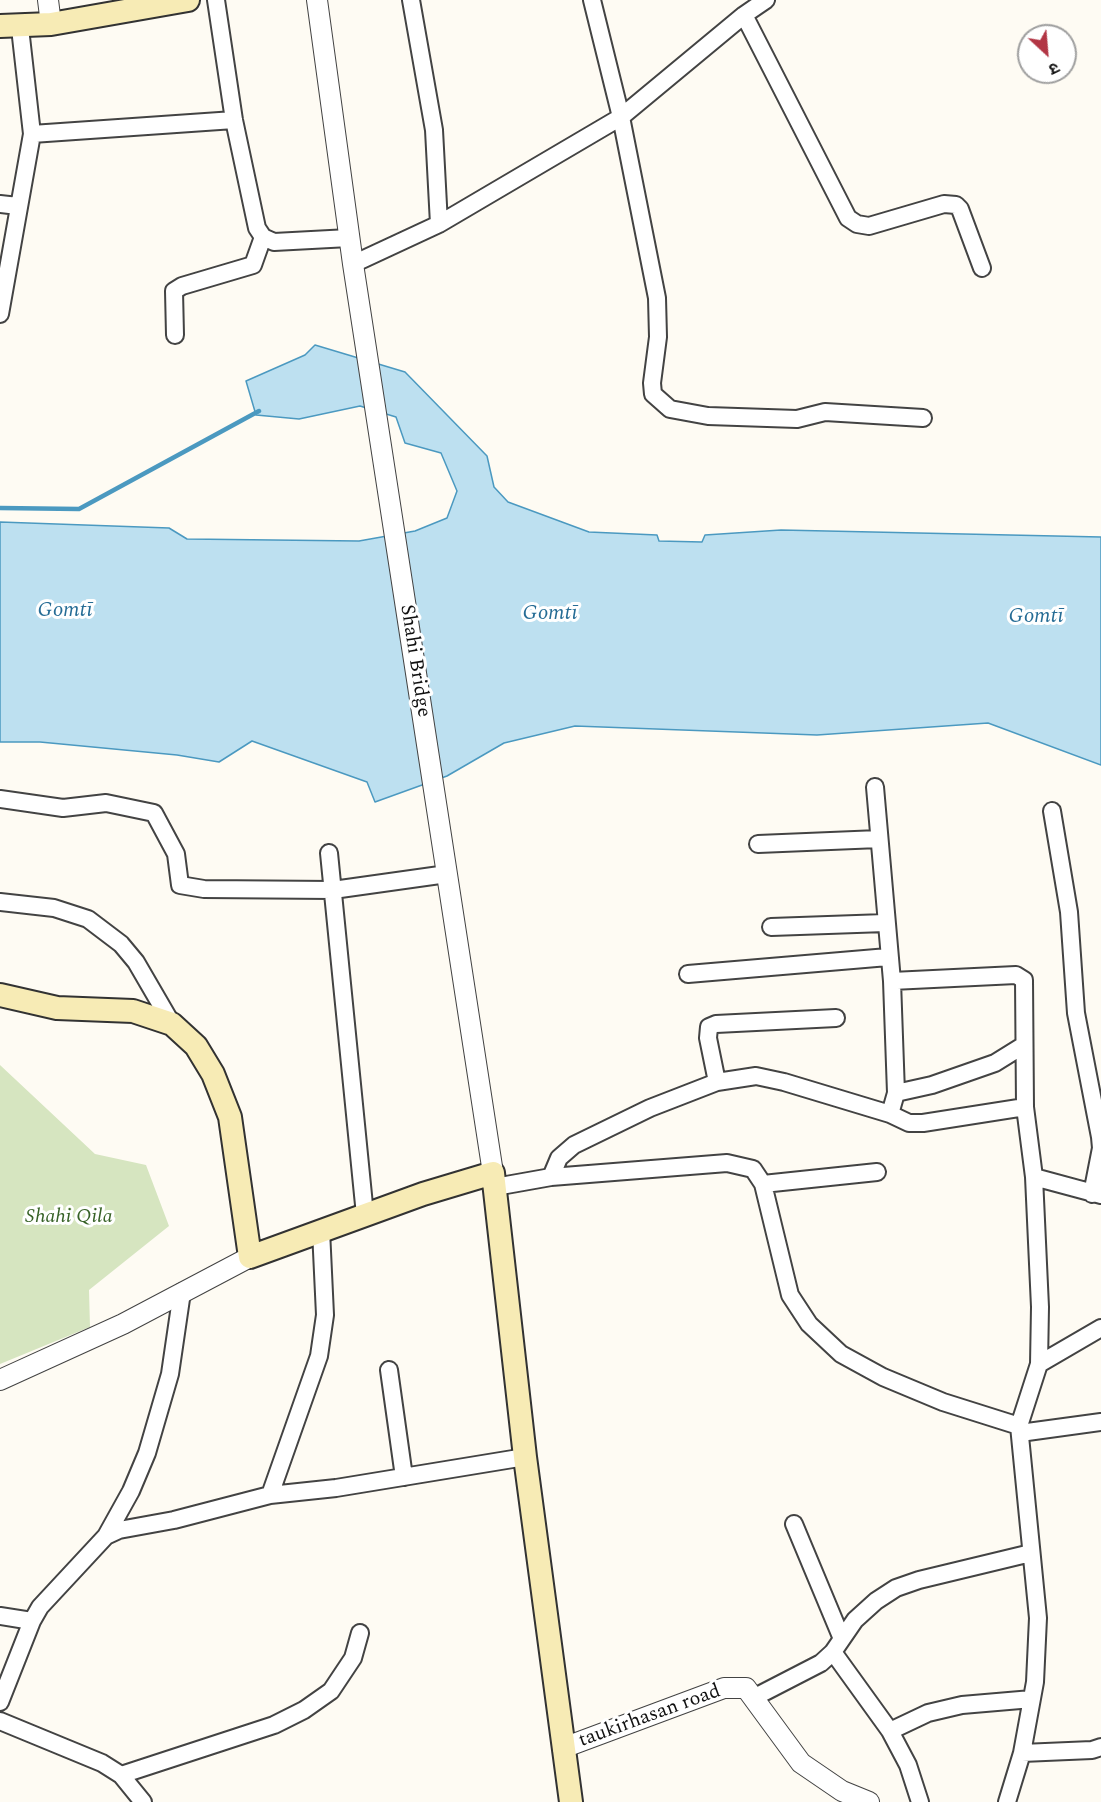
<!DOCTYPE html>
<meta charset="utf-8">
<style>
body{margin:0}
#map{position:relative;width:1101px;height:1802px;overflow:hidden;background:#fefbf3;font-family:Spectral,"Noto Sans Devanagari",serif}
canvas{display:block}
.north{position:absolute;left:1017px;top:24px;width:60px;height:60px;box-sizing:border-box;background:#fff;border:2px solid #9f9f9f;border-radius:50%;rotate:154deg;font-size:16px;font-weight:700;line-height:24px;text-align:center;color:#101010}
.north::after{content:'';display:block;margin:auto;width:21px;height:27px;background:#b23544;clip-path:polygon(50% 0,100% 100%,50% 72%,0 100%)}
</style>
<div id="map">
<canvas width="1101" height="1802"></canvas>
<div class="north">उ</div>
</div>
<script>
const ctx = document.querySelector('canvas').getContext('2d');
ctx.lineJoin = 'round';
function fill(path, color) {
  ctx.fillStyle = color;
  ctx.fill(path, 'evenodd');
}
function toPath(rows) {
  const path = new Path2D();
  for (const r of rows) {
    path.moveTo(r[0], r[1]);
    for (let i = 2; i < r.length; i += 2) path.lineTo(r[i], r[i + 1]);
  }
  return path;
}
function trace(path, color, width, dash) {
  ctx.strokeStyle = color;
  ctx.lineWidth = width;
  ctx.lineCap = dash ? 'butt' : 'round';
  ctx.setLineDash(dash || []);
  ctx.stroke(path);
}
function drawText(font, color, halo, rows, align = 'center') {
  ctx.font = font + ' Spectral,serif';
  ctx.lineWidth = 6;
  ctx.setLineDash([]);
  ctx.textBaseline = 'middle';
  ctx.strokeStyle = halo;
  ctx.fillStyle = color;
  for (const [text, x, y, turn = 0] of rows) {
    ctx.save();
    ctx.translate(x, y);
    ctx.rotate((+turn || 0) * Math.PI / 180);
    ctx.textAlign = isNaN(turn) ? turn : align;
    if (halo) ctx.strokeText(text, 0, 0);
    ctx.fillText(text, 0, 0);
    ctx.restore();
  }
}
const green = toPath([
 [0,1065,95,1154,146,1165,169,1226,89,1290,90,1327,0,1364]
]);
const water = toPath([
 [315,345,405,372,487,456,494,487,508,502,589,532,657,535,659,541,702,542,705,535,781,530,1101,537,1101,765,988,723,817,735,575,726,504,743,447,776,375,802,367,782,252,741,219,762,177,755,40,742,0,742,0,522,169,528,187,539,359,541,415,531,447,518,457,491,441,453,405,443,396,417,360,406,299,419,256,415,246,381,305,355,315,345]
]);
const stream = toPath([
 [0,508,79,509,259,411]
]);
const minor = toPath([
 [216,0,234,120,257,228,263,237,274,242,349,238],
 [411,0,434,130,439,224],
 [592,0,621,117,657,298,658,337,652,383,653,394,670,409,708,416,797,419,825,412,923,418],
 [744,15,848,218,857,224,869,226,944,204,956,205,960,209,982,268],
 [32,134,234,120],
 [0,204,18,206],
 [353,264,439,224,621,117,744,15,766,0],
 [0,314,32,134,20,28],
 [175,335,174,291,182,286,253,265,263,237],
 [875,787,892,981,896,1093,890,1114],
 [0,799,63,808,106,803,154,813,176,854,180,885,204,889,333,890,447,874],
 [1052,811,1069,912,1076,1013,1100,1137,1101,1148,1092,1194],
 [758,844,879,839],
 [329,853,365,1215],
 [0,902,54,908,88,919,121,944,136,962,172,1024],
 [771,927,885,923],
 [688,974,888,957],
 [892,981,1016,975,1024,980,1025,1107,1034,1177,1040,1307,1039,1364,1019,1426,1038,1618,1035,1682,1022,1753,1007,1802],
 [717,1082,708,1038,709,1027,716,1024,836,1018],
 [896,1093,932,1085,995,1063,1024,1045],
 [551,1177,559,1158,574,1145,650,1108,717,1082,756,1076,784,1082,890,1114,909,1123,923,1123,1025,1107],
 [1034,1177,1101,1195],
 [763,1184,877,1172],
 [495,1187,551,1177,727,1163,753,1169,763,1184,790,1295,809,1324,841,1354,883,1377,943,1402,1019,1426],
 [1039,1364,1101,1328],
 [389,1370,404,1477],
 [1020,1433,1101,1422],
 [270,1495,319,1356,325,1315,321,1230],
 [794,1524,842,1639],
 [106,1536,131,1491,147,1453,170,1374,182,1292],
 [0,1616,32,1621],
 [833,1652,890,1731,908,1765,920,1802],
 [755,1697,821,1663,833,1652,855,1620,876,1601,896,1588,919,1580,1031,1553],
 [0,1702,32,1621,40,1607,106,1536,119,1530,174,1520,270,1495,336,1488,525,1457],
 [0,1721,102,1763,121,1775,143,1802],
 [890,1731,928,1713,962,1705,1032,1699],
 [1022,1753,1092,1750,1101,1747],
 [121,1775,274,1725,304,1710,331,1691,353,1658,360,1633]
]);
const tertiary = toPath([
 [48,0,51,24],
 [317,0,353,264,493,1173],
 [0,1380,123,1324,250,1257],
 [563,1748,724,1688,746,1688,801,1763,842,1791,869,1802]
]);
const secondary = toPath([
 [0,26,51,24,188,0],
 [0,995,57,1008,133,1011,172,1024,196,1046,213,1074,230,1117,250,1257,423,1194,493,1173,525,1457,571,1802]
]);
const streetNames = [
 ["Shahi Bridge",414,661,81],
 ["taukirhasan road",650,1717,-20]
];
const parkNames = [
 ["Shahi Qila",69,1218]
];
const waterNames = [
 ["Gomtī",65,612],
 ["Gomtī",550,615],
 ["Gomtī",1036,618]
];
fill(green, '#d6e5c0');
fill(water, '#bde0f0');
trace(water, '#4b99c0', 1.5);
trace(stream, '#4b99c0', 4.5);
trace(minor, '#434343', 20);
trace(tertiary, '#434343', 22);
trace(secondary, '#323232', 26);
trace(minor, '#fff', 16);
trace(tertiary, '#fff', 20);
trace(secondary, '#f7ebb5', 22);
drawText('20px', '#101010', '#fff', streetNames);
drawText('italic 20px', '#366126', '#fff', parkNames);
drawText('italic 21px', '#256c95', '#fff', waterNames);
</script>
